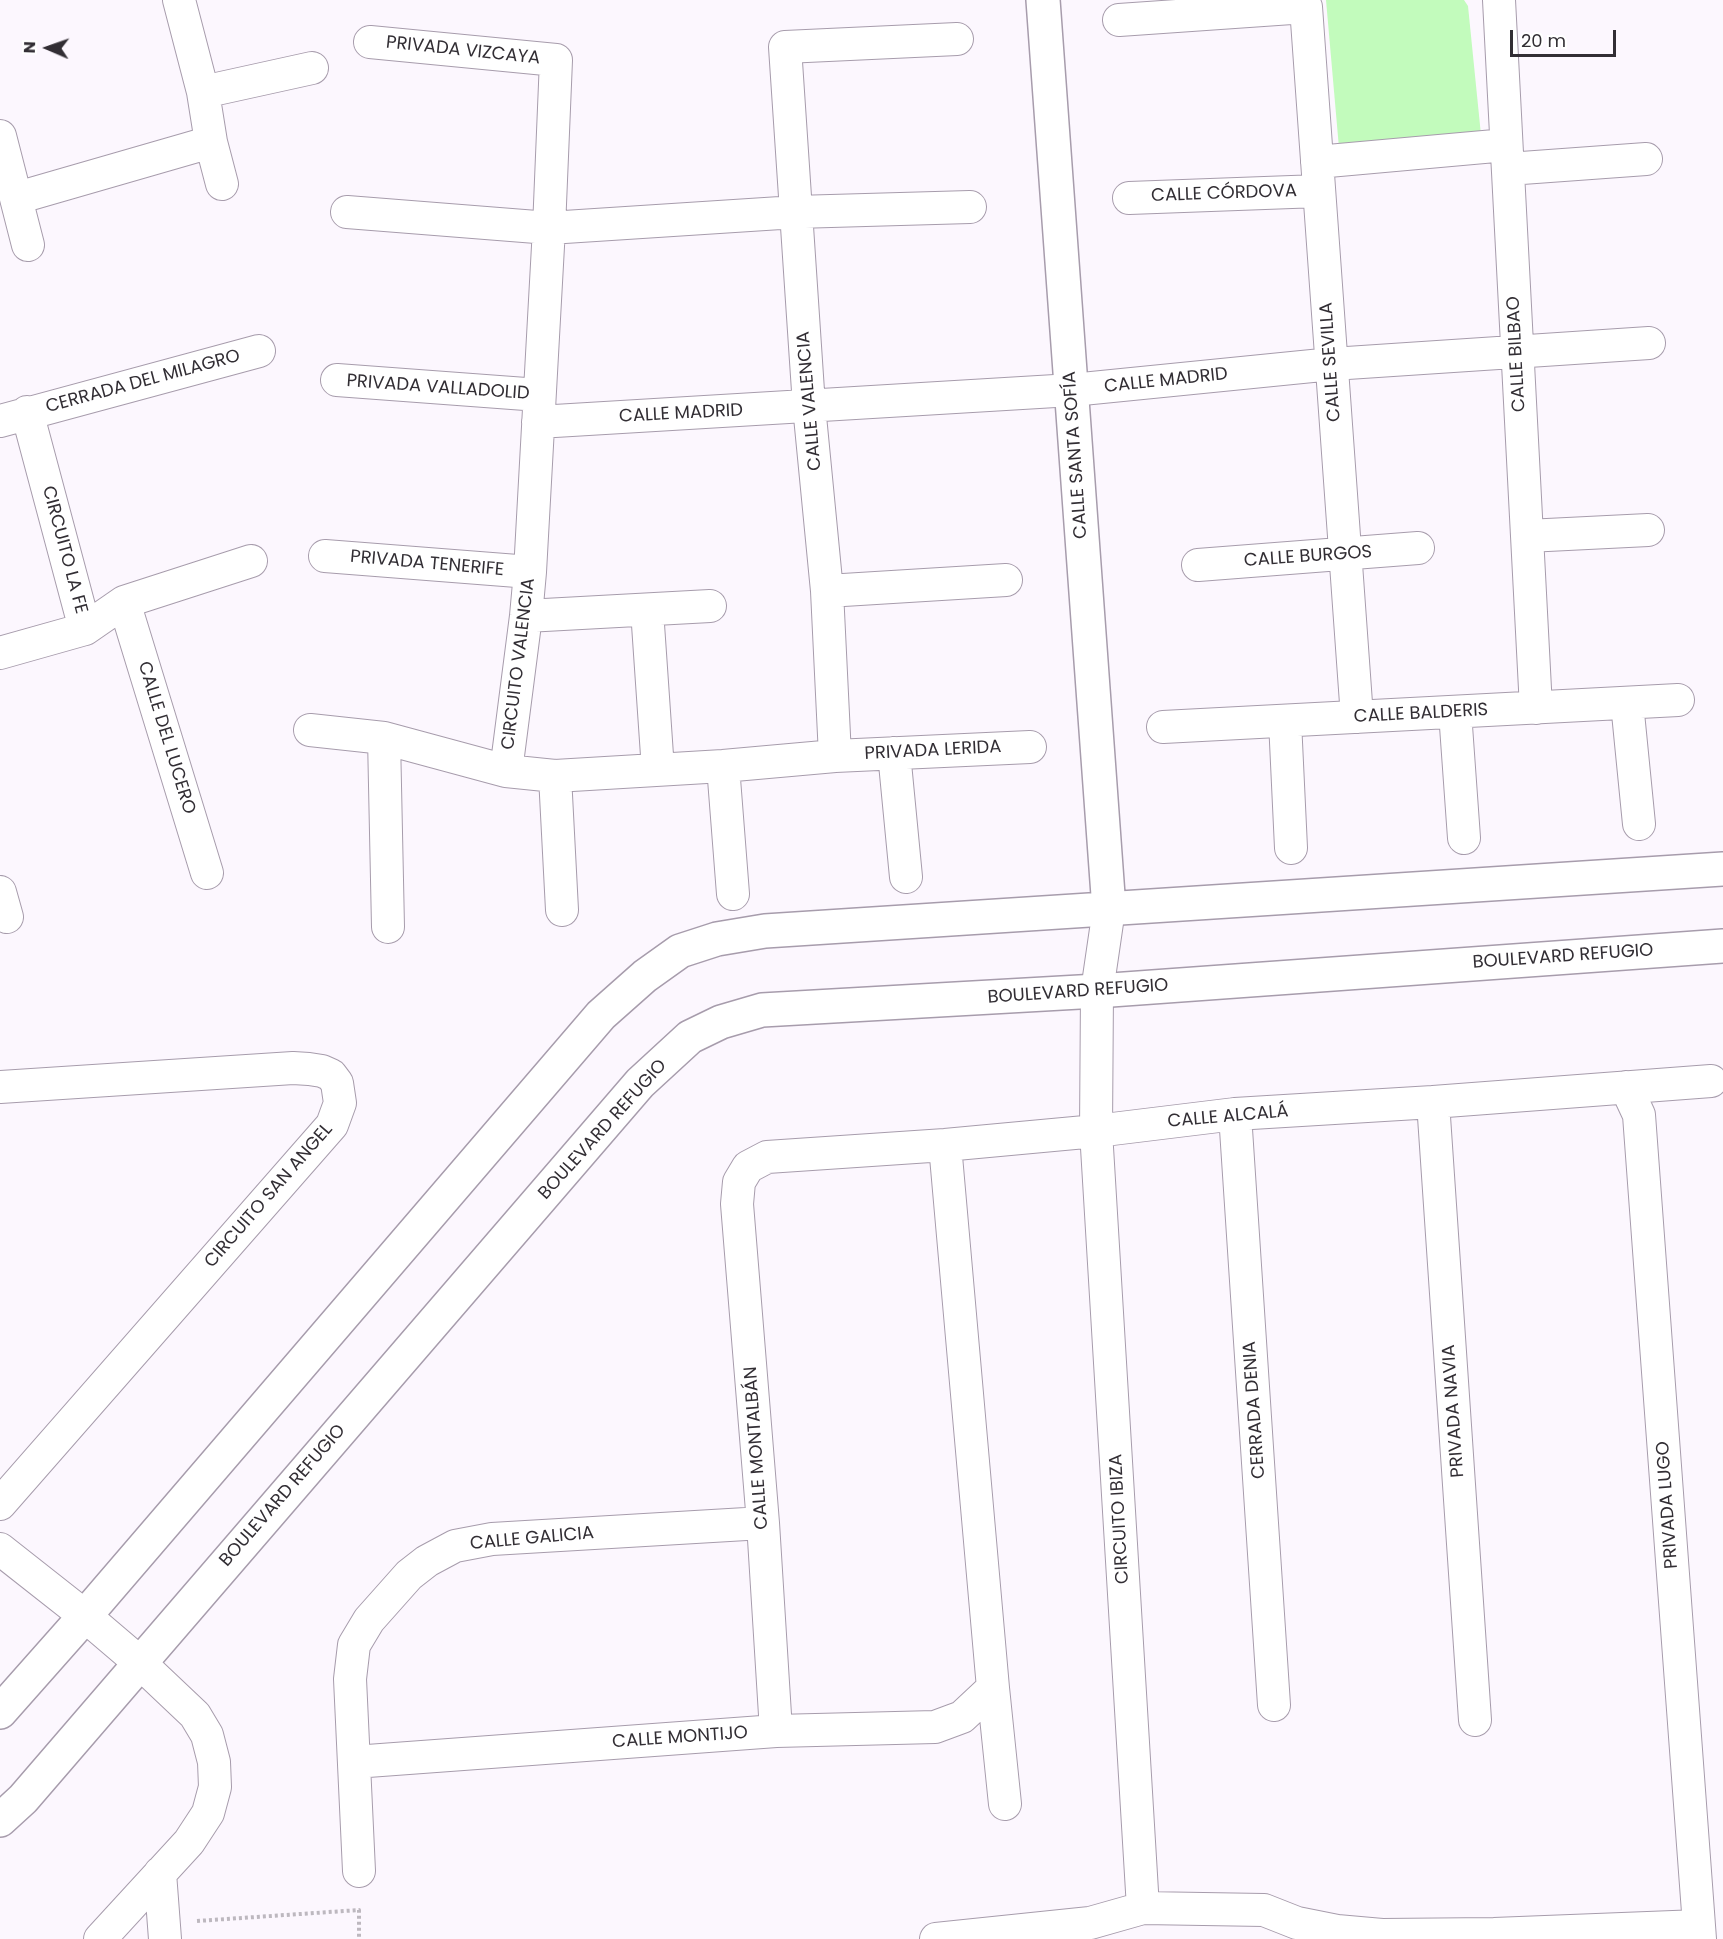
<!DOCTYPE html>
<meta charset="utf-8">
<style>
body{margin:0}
#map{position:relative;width:1723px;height:1939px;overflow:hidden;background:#fcf7fe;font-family:Poppins,sans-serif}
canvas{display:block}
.north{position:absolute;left:18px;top:18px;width:60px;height:60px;-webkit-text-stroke:4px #fff;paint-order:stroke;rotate:272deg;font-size:16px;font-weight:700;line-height:24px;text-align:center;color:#322e34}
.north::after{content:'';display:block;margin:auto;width:21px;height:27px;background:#322e34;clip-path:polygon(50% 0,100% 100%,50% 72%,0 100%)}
.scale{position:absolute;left:1510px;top:30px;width:106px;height:27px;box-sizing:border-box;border:3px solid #322e34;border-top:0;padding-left:8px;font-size:18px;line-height:21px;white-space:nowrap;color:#322e34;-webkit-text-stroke:4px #fff;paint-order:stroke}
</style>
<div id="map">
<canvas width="1723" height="1939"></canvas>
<div class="north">N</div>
<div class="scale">20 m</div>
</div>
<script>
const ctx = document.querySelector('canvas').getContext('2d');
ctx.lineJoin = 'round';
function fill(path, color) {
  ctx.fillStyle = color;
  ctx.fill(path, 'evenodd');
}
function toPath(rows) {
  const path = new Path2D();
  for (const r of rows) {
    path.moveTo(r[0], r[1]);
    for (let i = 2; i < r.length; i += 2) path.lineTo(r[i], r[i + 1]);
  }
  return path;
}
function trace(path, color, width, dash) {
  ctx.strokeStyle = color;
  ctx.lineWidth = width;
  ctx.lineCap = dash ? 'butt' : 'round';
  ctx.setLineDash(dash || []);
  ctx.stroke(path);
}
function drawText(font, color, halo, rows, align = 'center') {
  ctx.font = font + ' Poppins,sans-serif';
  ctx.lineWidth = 5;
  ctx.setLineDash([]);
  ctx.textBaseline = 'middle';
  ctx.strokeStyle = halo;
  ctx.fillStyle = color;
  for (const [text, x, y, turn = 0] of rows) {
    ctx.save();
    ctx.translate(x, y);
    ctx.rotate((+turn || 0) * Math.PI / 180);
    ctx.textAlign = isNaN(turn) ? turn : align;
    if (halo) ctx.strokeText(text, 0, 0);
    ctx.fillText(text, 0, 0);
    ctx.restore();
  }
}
const green = toPath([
 [1326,0,1464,0,1468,6,1481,135,1339,148]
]);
const path = toPath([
 [197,1921,359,1910,359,1939]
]);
const minor = toPath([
 [179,0,203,92,211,142,222,184],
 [1499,0,1536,708],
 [1119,20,1306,7,1357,717],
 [370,42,556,60,549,228,530,572,526,616,506,771],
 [203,92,312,68],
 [0,136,28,245],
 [1317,162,1506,145],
 [1508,169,1646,159],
 [17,198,211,142],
 [1129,198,1319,191],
 [347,212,549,228,796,212,970,207],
 [337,380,539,395],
 [27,412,85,629],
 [0,421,259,351],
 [538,422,1072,390,1332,364,1649,343],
 [1527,536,1648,530],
 [325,556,530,572],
 [1198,565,1418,548],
 [827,591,1006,580],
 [124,602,207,873],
 [647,610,658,770],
 [526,616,710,606],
 [0,653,85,629,124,602,251,561],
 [1627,703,1639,824],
 [1455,712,1464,838],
 [1285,721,1291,848],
 [1163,727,1678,700],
 [310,730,384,738,506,771,555,776,723,766,835,756,1030,747],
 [384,738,388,927],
 [894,753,906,877],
 [835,756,827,591,809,406,785,47,957,39],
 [723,766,733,894],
 [555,776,562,910],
 [0,892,7,917],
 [1109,909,1097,991,1096,1131,1143,1908],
 [0,1087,293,1068,309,1069,322,1071,331,1075,337,1083,340,1103,332,1125,0,1504],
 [1626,1087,1639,1115,1700,1939],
 [1433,1102,1475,1720],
 [1235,1114,1274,1705],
 [945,1145,993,1688,1005,1804],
 [0,1549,85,1616,139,1662,195,1715,207,1735,214,1762,215,1787,208,1813,189,1842,100,1939],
 [776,1731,763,1523,737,1204,739,1182,748,1167,767,1157,945,1145,1096,1131,1235,1114,1433,1102,1711,1081],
 [354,1762,776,1731,935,1727,962,1717,993,1688],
 [359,1871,350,1679,354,1645,369,1620,409,1575,427,1561,455,1546,492,1539,763,1523],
 [160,1873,165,1939],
 [936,1939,1090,1923,1143,1908,1264,1910,1297,1923,1337,1931,1382,1935,1494,1934,1699,1926]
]);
const tertiary = toPath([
 [1043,0,1109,909],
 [0,1712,85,1616,601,1015,645,976,680,951,717,939,765,931,1723,869],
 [0,1820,23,1799,640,1083,690,1037,721,1022,762,1010,1097,991,1723,946]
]);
const streetNames = [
 ["PRIVADA VIZCAYA",463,51,6],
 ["CALLE CÓRDOVA",1224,194,-2],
 ["CALLE BILBAO",1517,354,-93],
 ["CALLE SEVILLA",1331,362,-94],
 ["CALLE MADRID",1166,381,-6],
 ["CERRADA DEL MILAGRO",143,382,-15],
 ["PRIVADA VALLADOLID",438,388,4],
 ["CALLE VALENCIA",810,401,-95],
 ["CALLE MADRID",681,414,-3],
 ["CALLE SANTA SOFÍA",1076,455,-94],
 ["CIRCUITO LA FE",64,550,75],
 ["CALLE BURGOS",1308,557,-4],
 ["PRIVADA TENERIFE",427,564,5],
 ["CIRCUITO VALENCIA",519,664,-83],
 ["CALLE BALDERIS",1421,714,-3],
 ["CALLE DEL LUCERO",166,738,73],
 ["PRIVADA LERIDA",933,751,-3],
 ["BOULEVARD REFUGIO",1563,957,-4],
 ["BOULEVARD REFUGIO",1078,992,-4],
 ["CALLE ALCALÁ",1228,1117,-5],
 ["BOULEVARD REFUGIO",603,1130,-48],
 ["CIRCUITO SAN ANGEL",269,1196,-49],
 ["CERRADA DENIA",1255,1410,-94],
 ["PRIVADA NAVIA",1454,1411,-94],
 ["CALLE MONTALBÁN",757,1448,-94],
 ["BOULEVARD REFUGIO",283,1496,-49],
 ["PRIVADA LUGO",1668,1505,-94],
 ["CIRCUITO IBIZA",1120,1519,-93],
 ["CALLE GALICIA",532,1539,-5],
 ["CALLE MONTIJO",680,1738,-4]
];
fill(green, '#c2fbbc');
trace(minor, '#a79cac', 34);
trace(tertiary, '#a79cac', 36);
trace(path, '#bdb8bf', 4, [3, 3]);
trace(minor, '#fff', 32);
trace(tertiary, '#fff', 33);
drawText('18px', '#322e34', '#fff', streetNames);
</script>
